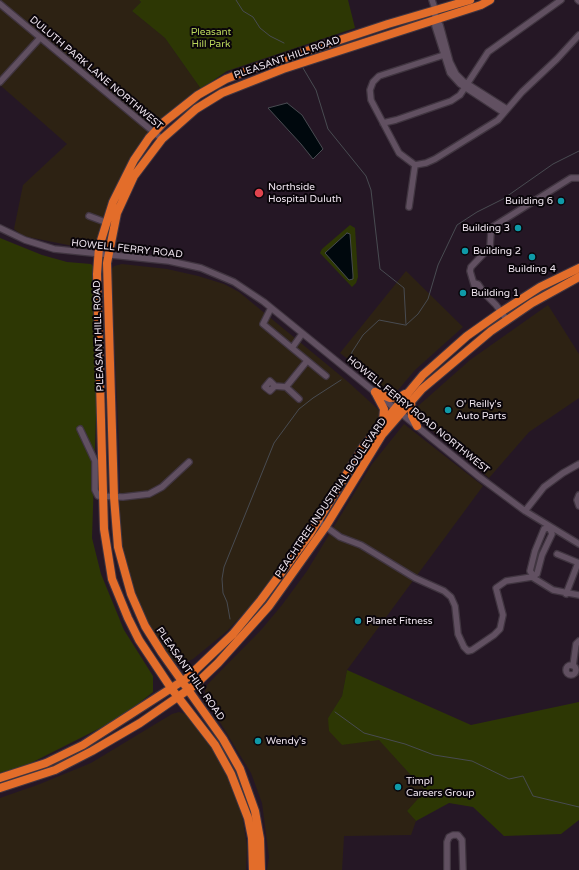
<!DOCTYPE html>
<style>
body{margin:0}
canvas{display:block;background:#251725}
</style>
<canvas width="579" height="870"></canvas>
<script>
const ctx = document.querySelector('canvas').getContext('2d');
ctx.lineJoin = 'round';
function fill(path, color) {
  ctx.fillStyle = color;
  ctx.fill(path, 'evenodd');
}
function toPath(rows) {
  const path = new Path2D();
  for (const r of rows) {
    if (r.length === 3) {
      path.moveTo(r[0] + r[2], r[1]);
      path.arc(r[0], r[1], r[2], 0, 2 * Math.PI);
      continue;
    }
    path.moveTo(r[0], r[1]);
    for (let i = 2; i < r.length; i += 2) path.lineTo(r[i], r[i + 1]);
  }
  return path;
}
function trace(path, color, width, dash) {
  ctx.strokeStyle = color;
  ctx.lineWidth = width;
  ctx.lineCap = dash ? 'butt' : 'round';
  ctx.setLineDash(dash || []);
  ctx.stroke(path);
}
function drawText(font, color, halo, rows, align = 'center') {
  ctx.font = font + ' "Varela Round",sans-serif';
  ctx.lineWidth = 4;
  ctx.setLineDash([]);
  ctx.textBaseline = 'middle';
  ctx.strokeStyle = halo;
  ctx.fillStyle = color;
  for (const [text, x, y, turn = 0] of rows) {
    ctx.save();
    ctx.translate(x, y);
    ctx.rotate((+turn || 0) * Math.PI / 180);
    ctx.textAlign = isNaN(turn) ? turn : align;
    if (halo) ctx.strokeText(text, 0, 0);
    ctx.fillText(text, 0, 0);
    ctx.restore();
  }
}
const commercial = toPath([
 [0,0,139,0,141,2,132,11,165,38,201,89,154,137,133,168,107,249,78,247,23,236,14,229,23,185,67,144,0,85],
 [122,264,167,269,198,276,224,284,239,292,347,381,380,411,380,415,266,590,227,631,193,659,182,664,174,661,158,642,138,603,120,538,120,463,111,270,114,266],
 [406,271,463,327,415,370,398,390,390,392,340,353],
 [548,305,579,354,579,398,529,432,489,478,416,417,416,412,417,407,470,360],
 [404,424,483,486,347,670,342,696,328,718,342,745,379,739,425,792,407,811,416,821,411,835,344,836,342,870,267,870,269,857,262,803,251,773,207,701,205,692,207,685,261,630,282,605,307,571,372,464],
 [179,712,185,714,190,718,219,757,231,781,241,808,247,846,246,870,0,870,0,798,40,784,91,763,172,714]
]);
const green = toPath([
 [139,0,348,0,355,28,227,71,201,89,165,38,132,11,141,2],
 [350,225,355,228,358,277,356,283,352,287,320,253,322,249],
 [0,238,42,255,67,262,91,264,95,268,98,354,92,538,101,574,124,630,153,676,153,692,120,718,27,765,0,773],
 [347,670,471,725,579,702,579,820,561,834,504,836,473,807,449,803,416,821,407,811,425,791,379,740,342,745,329,731,328,718,342,696]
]);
const water = toPath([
 [287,103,302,115,323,149,313,159,301,144,268,108,287,103],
 [347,233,350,234,353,275,353,279,349,280,325,253,347,233]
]);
const stream = toPath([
 [236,0,243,11,253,17,260,28,270,36,284,43],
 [303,68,316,90,328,129,366,176,371,190,380,269,404,288,406,325],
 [406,325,418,314,428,299,438,265,457,225,477,212,503,199,553,164,579,151],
 [350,361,352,352,363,335,379,320,405,325],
 [230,619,227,602,223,593,222,579,224,567,274,443,299,409,313,398,341,380],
 [335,712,364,733,405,744,434,755,472,761,509,779,523,776,533,796,579,807]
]);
const minor = toPath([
 [432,0,435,9,435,26,450,73,460,84,504,113],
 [578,0,579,1],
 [0,4,162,139],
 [436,20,440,25,450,62,456,74,463,81,507,109],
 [444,55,379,76,373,82,370,90,371,100,399,153,415,165,426,163,435,159,498,120,522,92,557,59,579,35],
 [0,82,40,38],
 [383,123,396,120,451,101,460,95,488,52,561,0],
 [409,207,415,165],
 [89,216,105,222],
 [0,228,25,240,54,249,169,261,201,268,234,282,264,302,478,476,525,511,579,544],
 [475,283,478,284,485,294],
 [271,308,263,324,292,348],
 [507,320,496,305,485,294,479,293,475,288,470,271,471,267,490,247,491,232,494,226,571,178,579,178],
 [302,334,292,348,326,376],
 [275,386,270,391,265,387,270,381,275,386,286,387],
 [299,399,286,387,307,361],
 [80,429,95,461,95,490,98,496,123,497,149,494,162,487,189,462],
 [579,495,577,500,579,506],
 [525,511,544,487,563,473,579,464],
 [318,521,340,537,361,545,415,578,444,591,451,597,455,606,458,634,464,647,468,651,472,650,494,635,500,629,503,615,496,588,506,581,532,577,537,574,542,555,552,534,550,529],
 [557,554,579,563],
 [533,575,530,571,535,551,544,529,551,527],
 [532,577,553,590,579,595],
 [566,594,578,563],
 [571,670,5],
 [573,666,576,644,579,641],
 [447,870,447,842,449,837,453,835,458,835,462,840,463,870]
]);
const highway = toPath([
 [375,392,390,398,400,397,405,394],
 [375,392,384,409,383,422],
 [411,401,412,416,417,426],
 [0,778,46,763,83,745,187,678,233,634,261,600,310,534,363,447,423,375,467,336,501,312,540,287,579,268],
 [0,788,55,770,92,751,140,723,195,685,218,663,269,606,326,526,382,435,422,389,491,331,532,303,579,277],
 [253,870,252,838,248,818,231,774,215,745,171,688,139,640,128,618,112,579,104,529,97,274,99,247,113,202,134,160,149,138,164,122,198,95,226,79,252,69,388,24,470,0],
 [261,870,260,839,255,811,240,769,223,739,162,653,145,626,131,594,118,547,114,497,107,263,117,213,134,176,162,139,196,109,222,93,283,69,481,5,490,0]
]);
const markers = [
 [259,193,5,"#e0444e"],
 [561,201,4,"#0f9aa8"],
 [518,228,4,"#0f9aa8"],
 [465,251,4,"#0f9aa8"],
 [532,257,4,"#0f9aa8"],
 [463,293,4,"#0f9aa8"],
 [448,410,4,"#0f9aa8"],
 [358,621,4,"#0f9aa8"],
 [258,741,4,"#0f9aa8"],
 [398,787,4,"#0f9aa8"]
];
const parkNames = [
 ["Pleasant",211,32],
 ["Hill Park",211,44]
];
const streetNames = [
 ["PLEASANT HILL ROAD",287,58,-19],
 ["DULUTH PARK LANE NORTHWEST",96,73,40],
 ["HOWELL FERRY ROAD",127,249,6],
 ["PLEASANT HILL ROAD",99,336,-92],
 ["HOWELL FERRY ROAD NORTHWEST",418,415,39],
 ["PEACHTREE INDUSTRIAL BOULEVARD",331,498,-56],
 ["PLEASANT HILL ROAD",190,674,55]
];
const poiNames = [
 ["Northside",268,187],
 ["Hospital Duluth",268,199],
 ["Building 6",553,201,"right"],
 ["Building 3",510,228,"right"],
 ["Building 2",473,251],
 ["Building 4",532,269,"center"],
 ["Building 1",471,293],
 ["O' Reilly's",456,404],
 ["Auto Parts",456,416],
 ["Planet Fitness",366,621],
 ["Wendy's",266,741],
 ["Timpl",406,781],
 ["Careers Group",406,793]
];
fill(commercial, '#2d2213');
fill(green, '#2d3704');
fill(water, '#00080d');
trace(water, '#484b51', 1);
trace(stream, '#484b51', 1);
trace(minor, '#403540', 8);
trace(highway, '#403540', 10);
trace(minor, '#615061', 5.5);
trace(highway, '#e36d2a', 8);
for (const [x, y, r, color] of markers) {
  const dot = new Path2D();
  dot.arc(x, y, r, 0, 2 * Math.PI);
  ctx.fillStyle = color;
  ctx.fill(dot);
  trace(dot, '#0a050a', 1.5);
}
drawText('10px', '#bad65c', '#0a050a', parkNames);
drawText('10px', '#f0e6f0', '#0a050a', streetNames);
drawText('10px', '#f0e6f0', '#0a050a', poiNames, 'left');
</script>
